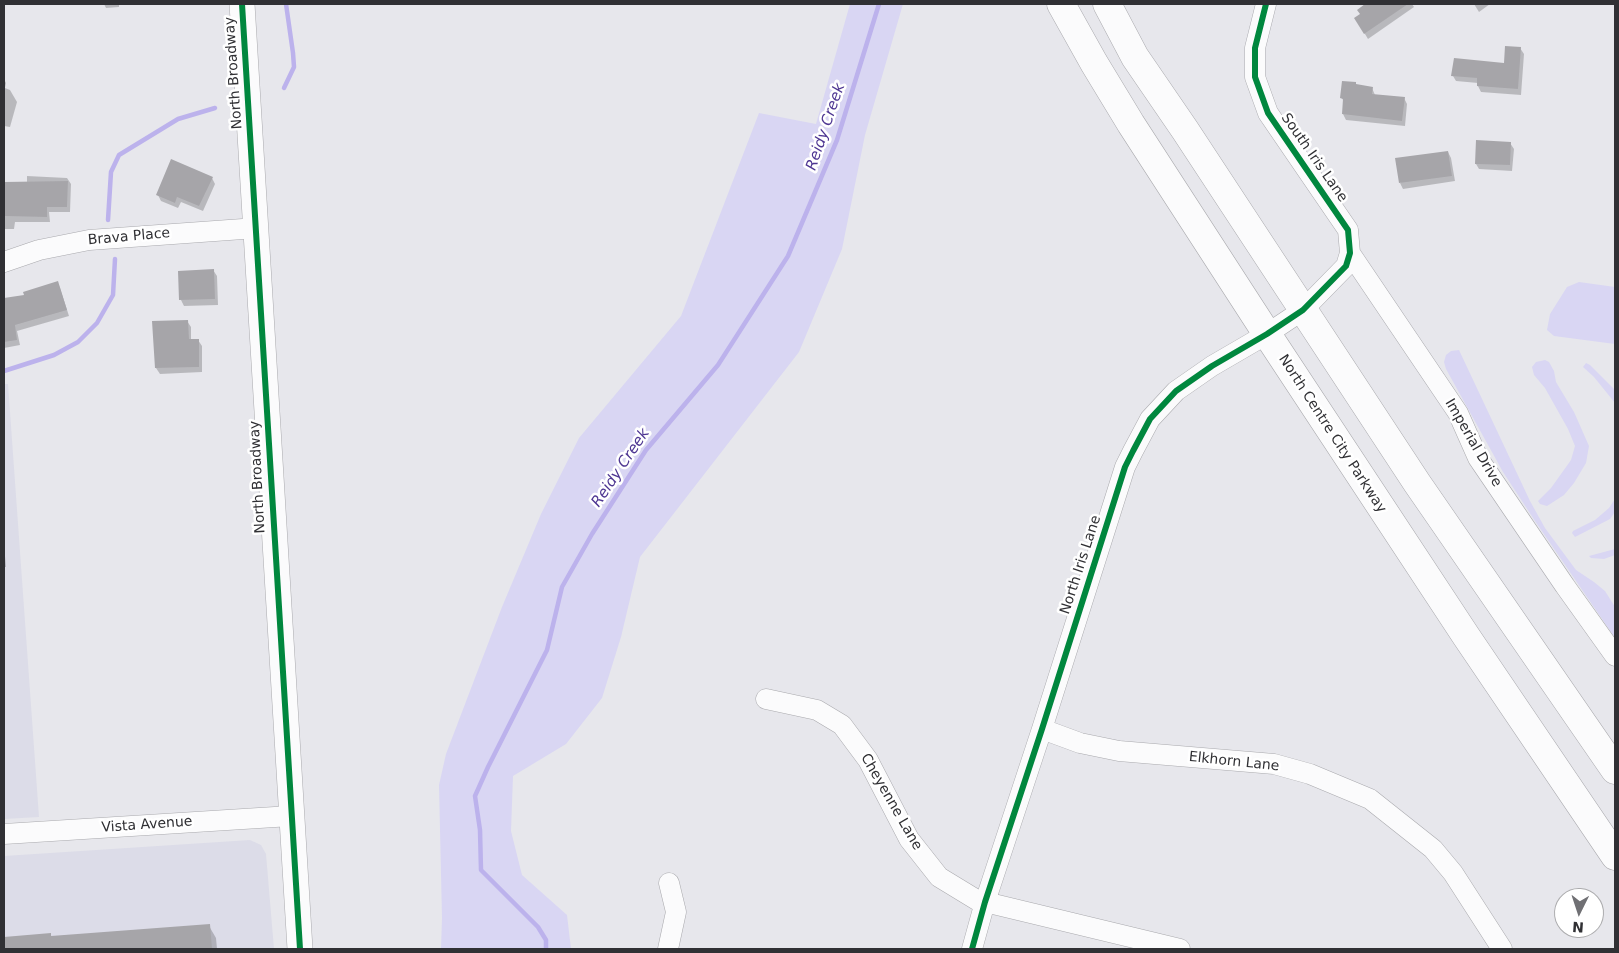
<!DOCTYPE html>
<style>
body{margin:0}
#map{position:relative;width:1619px;height:953px;overflow:hidden;background:#e7e7ec;font-family:"DejaVu Sans",sans-serif}
canvas{display:block}
.frame{position:absolute;inset:0;border:5px solid #303034;pointer-events:none}
.north{position:absolute;left:1554px;top:888px;width:50px;height:50px;box-sizing:border-box;background:#fff;border:1px solid #acacae;border-radius:50%;rotate:184deg;font-size:14px;font-weight:700;line-height:20px;text-align:center;color:#303034}
.north::after{content:'';display:block;margin:auto;width:18px;height:22px;background:#707074;clip-path:polygon(50% 0,100% 100%,50% 72%,0 100%)}
</style>
<div id="map">
<canvas width="1619" height="953"></canvas>
<div class="frame"></div>
<div class="north">N</div>
</div>
<script>
const ctx = document.querySelector('canvas').getContext('2d');
ctx.lineJoin = 'round';
function fill(path, color) {
  ctx.fillStyle = color;
  ctx.fill(path, 'evenodd');
}
function toPath(rows) {
  const path = new Path2D();
  for (const r of rows) {
    path.moveTo(r[0], r[1]);
    for (let i = 2; i < r.length; i += 2) path.lineTo(r[i], r[i + 1]);
  }
  return path;
}
function trace(path, color, width, dash) {
  ctx.strokeStyle = color;
  ctx.lineWidth = width;
  ctx.lineCap = dash ? 'butt' : 'round';
  ctx.setLineDash(dash || []);
  ctx.stroke(path);
}
function drawText(font, color, halo, rows, align = 'center') {
  ctx.font = font + ' "DejaVu Sans",sans-serif';
  ctx.lineWidth = 5;
  ctx.setLineDash([]);
  ctx.textBaseline = 'middle';
  ctx.strokeStyle = halo;
  ctx.fillStyle = color;
  for (const [text, x, y, turn = 0] of rows) {
    ctx.save();
    ctx.translate(x, y);
    ctx.rotate((+turn || 0) * Math.PI / 180);
    ctx.textAlign = isNaN(turn) ? turn : align;
    if (halo) ctx.strokeText(text, 0, 0);
    ctx.fillText(text, 0, 0);
    ctx.restore();
  }
}
const built = toPath([
 [4,384,8,384,39,817,4,819],
 [250,840,261,845,266,854,274,949,4,949,4,856]
]);
const green = toPath([
 [850,4,903,4,865,135,842,249,799,352,640,557,621,637,602,698,566,744,513,776,511,831,522,875,567,915,571,949,441,949,442,918,439,785,446,754,502,607,541,514,579,438,681,316,759,113,816,124],
 [1579,282,1615,287,1615,344,1554,336,1547,330,1550,314,1567,287],
 [1459,350,1530,501,1545,528,1576,570,1594,582,1605,591,1615,607,1615,638,1535,521,1503,472,1446,369,1444,362,1446,355,1451,351],
 [1545,360,1549,362,1554,371,1556,382,1574,412,1589,446,1586,463,1574,483,1564,495,1547,506,1540,504,1538,501,1551,488,1571,460,1575,446,1568,429,1545,388,1534,375,1532,367,1536,362],
 [1586,363,1590,365,1615,390,1615,403,1594,377,1583,367],
 [1615,499,1615,512,1610,519,1575,537,1572,533,1573,531,1595,520,1609,508],
 [1615,549,1615,555,1604,559,1591,558,1589,556]
]);
const shadow = toPath([
 [104,4,119,4,119,7,106,8],
 [1367,4,1412,4,1414,7,1368,39,1359,24,1361,15,1358,10],
 [1474,4,1490,4,1479,12],
 [1520,48,1524,54,1521,95,1481,92,1478,86,1478,83,1456,81,1453,76,1505,64],
 [4,79,6,83,5,88,10,90,17,102,10,127,4,126],
 [1356,85,1372,88,1375,95,1404,98,1407,104,1405,126,1346,120,1343,114,1344,102,1342,98],
 [1510,143,1514,149,1512,171,1479,169,1476,164],
 [1448,152,1451,158,1455,181,1403,189,1400,183],
 [27,176,67,178,71,184,70,212,49,212,50,222,15,222,14,229,4,229,4,183,27,183],
 [212,178,215,184,203,211,181,202,178,208,161,201,158,195],
 [213,270,217,276,218,305,184,306,181,300,179,272],
 [57,282,60,288,69,316,17,331,20,345,4,348,4,300,25,296],
 [187,321,191,327,191,340,198,340,202,346,202,372,160,374,156,368],
 [4,545,6,567,4,567],
 [209,926,216,938,217,949,4,949,4,938,50,934,52,937]
]);
const stream = toPath([
 [284,88,294,67,293,53,286,4],
 [108,220,111,172,119,155,178,119,215,108],
 [4,371,54,355,78,342,97,323,113,295,115,259],
 [546,949,546,940,538,927,481,870,480,830,475,796,488,767,547,650,562,587,592,534,646,450,718,365,788,256,837,140,879,4]
]);
const building = toPath([
 [1365,4,1408,4,1364,34,1354,18,1360,14,1357,10],
 [1505,46,1521,47,1518,89,1477,86,1477,78,1451,76,1454,58,1504,63],
 [1342,81,1356,82,1356,84,1373,87,1372,94,1405,97,1402,121,1342,114,1343,99,1340,98],
 [1476,140,1511,142,1510,165,1475,164],
 [1448,151,1452,176,1399,183,1395,158],
 [171,159,213,177,199,206,177,197,175,203,156,195],
 [68,181,67,207,47,207,47,217,4,216,4,182],
 [214,269,215,299,179,300,178,271],
 [58,281,67,310,15,325,17,340,4,342,4,298,24,295,23,292],
 [188,320,189,339,199,339,199,367,155,368,152,321],
 [210,924,212,949,4,949,4,937,51,933,51,936]
]);
const minor = toPath([
 [1350,253,1458,413,1478,458,1565,586,1615,656],
 [4,262,39,250,89,240,257,228],
 [766,699,817,710,842,725,868,760,909,839,939,877,985,905],
 [1042,729,1080,743,1119,751,1274,764,1310,774,1370,799,1433,849,1453,873,1502,949],
 [4,834,291,816],
 [985,902,1180,949],
 [668,949,676,912,669,883],
 [972,949,985,902,1042,729,1125,467,1133,451,1150,419,1176,391,1212,366,1267,334,1303,310,1346,266,1350,253,1348,230,1268,113,1255,77,1255,48,1266,4]
]);
const major = toPath([
 [242,4,300,949]
]);
const highway = toPath([
 [1061,4,1094,63,1131,124,1267,334,1466,636,1615,856],
 [1107,4,1135,57,1185,130,1417,483,1615,770]
]);
const cycleway = toPath([
 [242,4,300,949],
 [972,949,985,902,1042,729,1125,467,1133,451,1150,419,1176,391,1212,366,1267,334,1303,310,1346,266,1350,253,1348,230,1268,113,1255,77,1255,48,1266,4]
]);
const streetNames = [
 ["North Broadway",234,73,-94],
 ["South Iris Lane",1314,158,55],
 ["Brava Place",129,237,-5],
 ["North Centre City Parkway",1332,434,57],
 ["Imperial Drive",1473,443,60],
 ["North Broadway",258,477,-93],
 ["North Iris Lane",1081,565,-72],
 ["Elkhorn Lane",1234,762,6],
 ["Cheyenne Lane",891,802,60],
 ["Vista Avenue",147,825,-4]
];
const waterNames = [
 ["Reidy Creek",826,127,-71],
 ["Reidy Creek",621,468,-56]
];
fill(built, '#dcdce8');
fill(green, '#d9d6f3');
fill(shadow, '#0003');
trace(stream, '#bcb2ec', 4.5);
fill(building, '#a6a5a9');
trace(minor, '#a9a9ad', 21);
trace(major, '#a9a9ad', 26);
trace(highway, '#a9a9ad', 29);
trace(minor, '#fbfbfc', 20);
trace(major, '#fbfbfc', 25);
trace(highway, '#fbfbfc', 28);
trace(cycleway, '#00873e', 6);
drawText('14px', '#303034', '#fff', streetNames);
drawText('italic 15px', '#4e3692', '#fff', waterNames);
</script>
